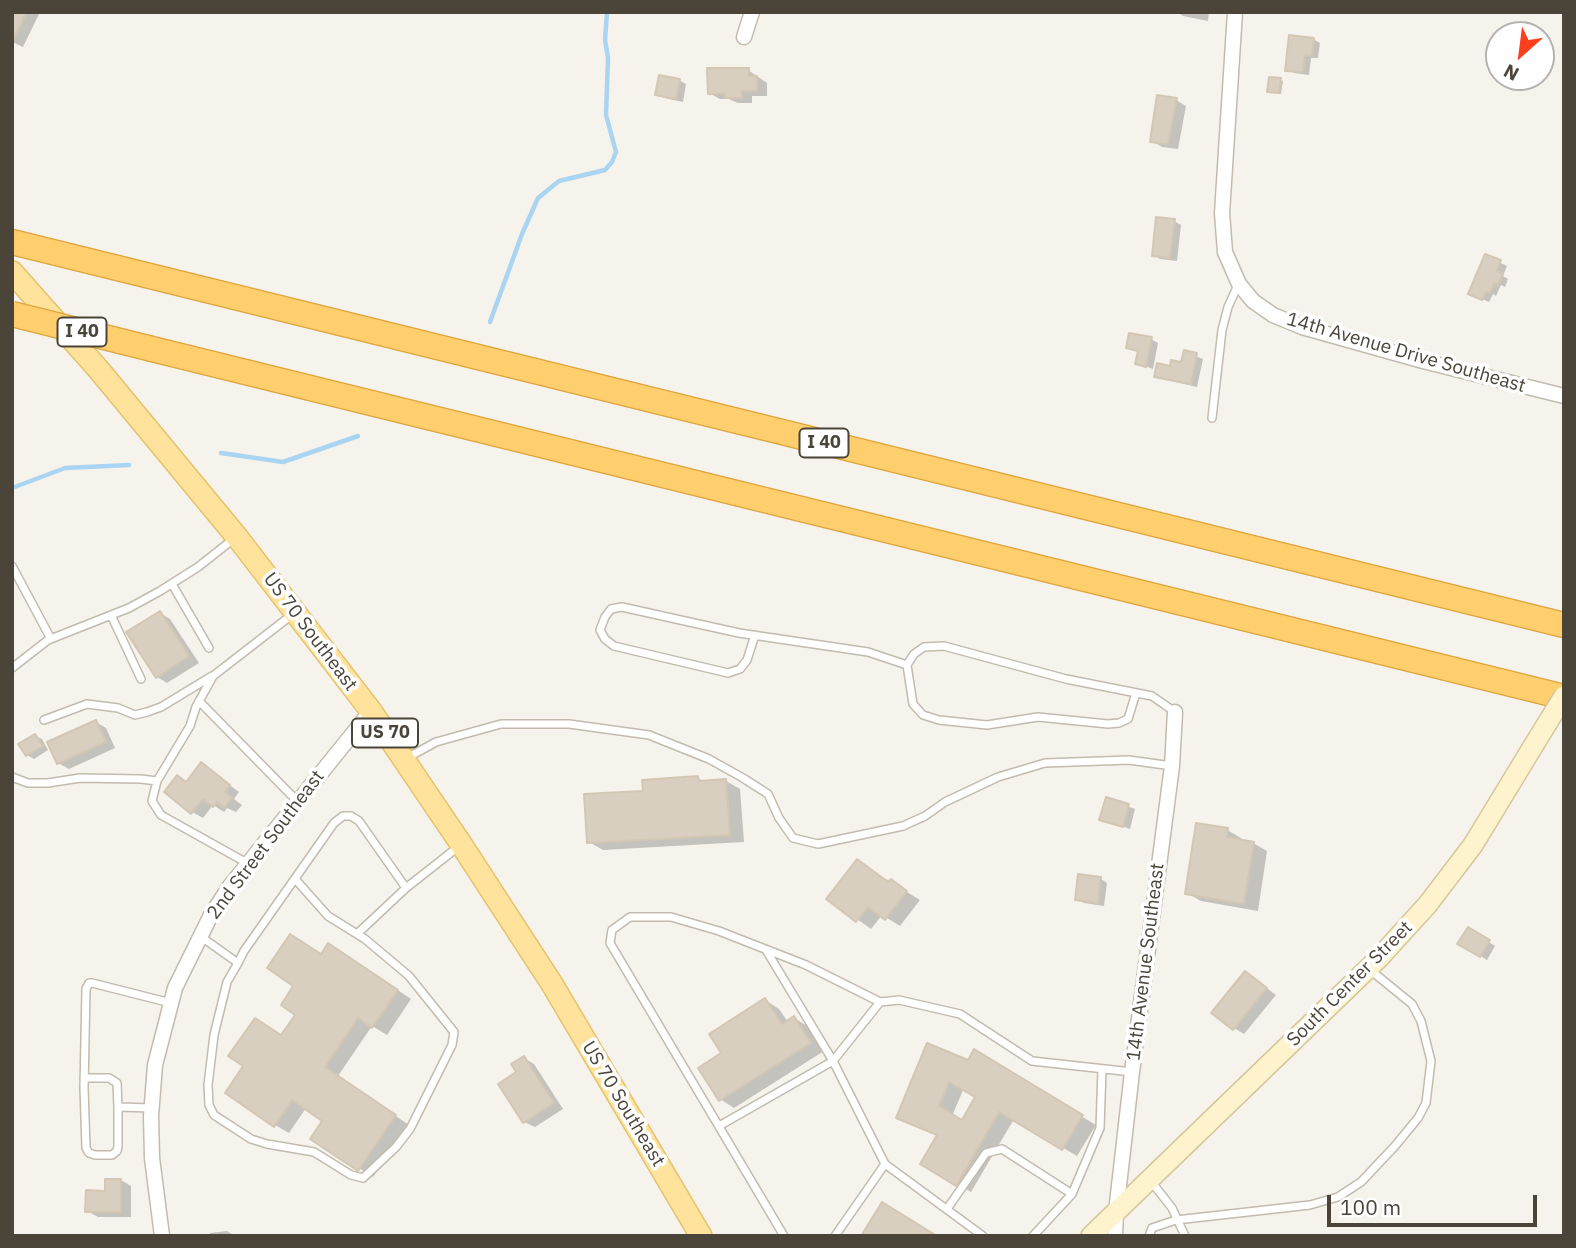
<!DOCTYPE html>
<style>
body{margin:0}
#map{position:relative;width:1576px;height:1248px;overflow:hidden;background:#f6f3ec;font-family:"IBM Plex Sans",sans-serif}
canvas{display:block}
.frame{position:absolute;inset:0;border:14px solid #4b4439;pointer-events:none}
.north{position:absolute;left:1485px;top:21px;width:70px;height:70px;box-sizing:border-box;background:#fff;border:2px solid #b7b4b0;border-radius:50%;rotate:208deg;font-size:19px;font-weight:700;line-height:28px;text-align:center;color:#4b4439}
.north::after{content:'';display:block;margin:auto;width:24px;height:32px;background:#fc3f1d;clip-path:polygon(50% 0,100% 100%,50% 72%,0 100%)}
.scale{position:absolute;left:1327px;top:1195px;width:210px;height:32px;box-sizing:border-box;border:4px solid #4b4439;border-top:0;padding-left:9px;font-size:21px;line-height:24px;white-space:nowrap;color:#4b4439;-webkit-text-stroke:5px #fff;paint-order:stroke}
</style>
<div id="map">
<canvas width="1576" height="1248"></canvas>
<div class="frame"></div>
<div class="north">N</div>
<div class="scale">100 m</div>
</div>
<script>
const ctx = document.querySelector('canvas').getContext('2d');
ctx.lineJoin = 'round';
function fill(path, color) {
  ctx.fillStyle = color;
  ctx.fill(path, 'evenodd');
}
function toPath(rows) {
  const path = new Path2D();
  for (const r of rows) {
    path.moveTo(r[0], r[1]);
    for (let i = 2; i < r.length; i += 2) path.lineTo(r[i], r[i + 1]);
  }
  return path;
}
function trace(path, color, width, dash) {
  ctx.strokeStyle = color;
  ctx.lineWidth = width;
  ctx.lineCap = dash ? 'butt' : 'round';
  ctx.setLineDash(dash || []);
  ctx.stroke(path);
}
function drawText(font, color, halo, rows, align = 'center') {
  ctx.font = font + ' "IBM Plex Sans",sans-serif';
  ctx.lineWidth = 7;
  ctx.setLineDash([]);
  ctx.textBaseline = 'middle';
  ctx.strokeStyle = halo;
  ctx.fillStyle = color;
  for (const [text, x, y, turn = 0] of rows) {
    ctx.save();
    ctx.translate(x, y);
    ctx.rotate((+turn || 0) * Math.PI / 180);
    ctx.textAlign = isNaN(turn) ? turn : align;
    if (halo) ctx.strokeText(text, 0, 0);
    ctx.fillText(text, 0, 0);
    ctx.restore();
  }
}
const shadow = toPath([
 [12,12,40,12,23,47,12,42],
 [1177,12,1209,12,1208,21,1183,16],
 [1313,39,1320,43,1318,58,1311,58,1309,75,1294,73,1287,70],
 [748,70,767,83,767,96,752,96,752,103,738,103,729,99,720,99,709,93],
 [679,80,686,84,683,102,664,98,657,94],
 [1280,80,1283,81,1281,94,1269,91],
 [1176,100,1186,106,1178,149,1162,147,1152,141],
 [1174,221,1181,225,1177,261,1160,259,1154,255],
 [1486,256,1507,266,1503,276,1508,279,1505,287,1501,285,1496,296,1493,294,1489,302,1477,297],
 [1151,339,1158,343,1153,369,1137,363,1139,352,1127,348],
 [1185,352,1203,359,1197,387,1162,379,1156,376,1182,364],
 [160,613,170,619,199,663,167,683,157,677],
 [96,722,106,728,115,748,69,769,58,763],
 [35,736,42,739,48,750,34,759,27,755],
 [202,765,239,792,234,799,242,805,236,812,227,808,224,812,213,805,203,818,192,812,187,783],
 [698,778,705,782,726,781,740,789,744,842,603,850,589,842,645,793],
 [1107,799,1135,809,1130,829,1101,819],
 [1227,830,1241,838,1241,841,1253,843,1267,851,1258,911,1201,901,1187,893],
 [857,861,920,900,900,926,882,915,871,929,829,899],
 [1101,879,1107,883,1104,906,1084,903,1077,899],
 [1468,929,1495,946,1487,960,1460,943],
 [343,953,411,999,387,1035,372,1026,338,1076,409,1125,373,1177,312,1138,324,1120,306,1108,289,1133,275,1125,282,1037,298,1014,322,956],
 [1246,973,1276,995,1244,1034,1234,1028],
 [765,1000,779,1009,788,1022,794,1018,809,1027,824,1051,734,1108,720,1099,723,1054],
 [974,1052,1096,1125,1077,1156,1014,1119,971,1192,922,1163,938,1136,898,1117,968,1062],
 [964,1088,977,1097,963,1122,952,1116],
 [524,1058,534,1064,563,1109,535,1127,524,1122],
 [121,1180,131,1186,131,1217,98,1217,87,1211],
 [227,1231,235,1236,210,1236,210,1233]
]);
const stream = toPath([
 [490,322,522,234,538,198,559,181,605,170,612,162,616,152,606,115,608,58,605,40,607,12],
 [221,453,283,462,358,436],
 [12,488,65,468,129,465]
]);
const building = toPath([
 [12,12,27,12,12,42,12,12],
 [1289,35,1314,38,1312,56,1305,55,1303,72,1285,71,1289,35],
 [707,68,749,68,749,76,757,76,757,91,742,91,742,98,725,98,725,94,708,94,707,68],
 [659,75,680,79,676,99,655,95,659,75],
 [1269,77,1281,78,1279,93,1267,92,1269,77],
 [1157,95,1177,98,1168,144,1150,142,1157,95],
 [1156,217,1175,219,1170,258,1152,256,1156,217],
 [1485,254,1501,260,1497,271,1503,274,1498,285,1494,283,1490,293,1486,292,1482,300,1468,294,1485,254],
 [1129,333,1152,337,1146,367,1135,364,1138,351,1126,348,1129,333],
 [1184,350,1197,353,1191,384,1154,377,1157,363,1170,366,1171,360,1181,362,1184,350],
 [160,611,189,656,156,678,126,632,160,611],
 [96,720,106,742,57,764,47,742,96,720],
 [35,734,43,746,26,756,18,744,35,734],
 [201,762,230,785,225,792,232,798,224,808,217,802,213,807,203,799,191,814,164,792,177,775,186,782,201,762],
 [698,776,699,781,726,779,730,835,587,843,584,794,643,791,642,780,698,776],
 [1106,797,1129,804,1123,827,1099,820,1106,797],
 [1196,823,1228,828,1227,837,1254,842,1244,904,1185,894,1196,823],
 [857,859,888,882,891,879,907,891,885,920,868,907,856,922,826,899,857,859],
 [1078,874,1101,877,1098,903,1075,900,1078,874],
 [1468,927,1490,940,1480,957,1457,944,1468,927],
 [290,934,321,954,328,943,398,990,372,1028,358,1018,325,1067,396,1115,358,1171,310,1139,322,1121,292,1100,274,1127,225,1093,243,1066,228,1056,255,1018,281,1035,295,1015,281,1005,293,986,267,968,290,934],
 [1245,971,1267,988,1233,1030,1211,1013,1245,971],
 [765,998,782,1024,794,1016,811,1043,719,1101,698,1068,721,1053,709,1034,765,998],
 [927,1043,968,1060,974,1049,1083,1115,1062,1150,999,1112,956,1186,920,1164,937,1135,896,1118,927,1043],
 [949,1082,975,1097,962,1120,939,1106,949,1082],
 [524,1056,554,1103,523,1123,498,1084,516,1072,511,1064,524,1056],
 [105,1179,121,1179,121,1212,85,1212,86,1190,105,1191,105,1179],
 [882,1202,937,1236,861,1236,882,1202]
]);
const lane = toPath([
 [1212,418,1222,330,1228,307,1238,285],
 [12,566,51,639],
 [172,584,209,648],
 [111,615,141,679],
 [755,635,747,660,740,669,728,673,614,646,605,639,600,630,605,617,611,609,622,607,739,633,868,652,907,665],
 [12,668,48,640,129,608,160,591,198,567,236,537],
 [1136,693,1128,719,1119,723,1108,724,1038,717,987,725,939,720,923,715,913,704,907,665,914,654,924,647,944,646,1066,679,1152,696,1175,712],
 [199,701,297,801],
 [44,720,87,704,118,708,135,715,147,712,161,707,212,676],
 [407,758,436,742,501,724,569,724,649,735,709,759,743,778,768,794,779,818,793,838,818,844,903,826,925,816,945,802,998,777,1045,763,1129,760,1172,766],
 [12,777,28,783,48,783,80,778,141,779,157,781,190,726,196,707,213,676,293,614],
 [157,781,152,801,161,815,247,863],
 [357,934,406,888],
 [200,936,238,963,244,951,334,823,343,816,351,816,359,821,406,888,458,847],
 [238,963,227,982,214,1035,208,1085,209,1105,214,1115,251,1139,267,1144,314,1152,351,1175,363,1178,396,1147,410,1129,452,1045,454,1032,409,976,365,939,328,916,296,880],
 [880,1002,833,1061,885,1164,983,1236],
 [84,1078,109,1078,117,1083,118,1107],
 [152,1108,118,1107,118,1146,117,1151,112,1155,95,1155,89,1153,86,1148,84,1088,86,989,89,983,92,983,171,1003],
 [719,1126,833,1061,766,950],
 [1150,1180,1172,1208,1185,1236],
 [947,1209,986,1153,1002,1149,1072,1194],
 [784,1236,610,943,612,930,630,917,671,917,719,931,806,965,880,1002,899,1000,960,1014,1032,1061,1132,1072],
 [835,1236,885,1164],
 [1033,1236,1072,1194,1100,1128,1102,1069],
 [1149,1236,1152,1228,1176,1220,1310,1205,1338,1197,1361,1182,1395,1146,1418,1118,1426,1103,1431,1061,1421,1021,1412,1004,1369,969]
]);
const street = toPath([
 [1235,12,1222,213,1225,252,1239,284,1253,301,1273,315,1302,327,1423,361,1564,396],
 [744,37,752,12],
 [162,1236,152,1158,151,1116,155,1065,175,988,211,915,230,886,371,711],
 [1115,1236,1116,1212,1132,1072,1172,766,1175,712]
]);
const secondary = toPath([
 [1091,1236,1379,958,1428,904,1473,845,1532,748]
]);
const primary = toPath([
 [12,272,99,370,237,537,371,711,461,844,552,984,701,1236]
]);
const highway = toPath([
 [12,242,1564,625],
 [152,349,1564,697]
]);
const secondaryBridge = toPath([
 [1532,748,1564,696]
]);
const highwayBridge = toPath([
 [12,314,152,349]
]);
const shields = [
 [82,332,49],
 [824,443,49],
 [385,733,66]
];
const shieldNames = [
 ["I 40",82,332],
 ["I 40",824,443],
 ["US 70",385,733]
];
const streetNames = [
 ["14th Avenue Drive Southeast",1406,353,16],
 ["US 70 Southeast",310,632,53],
 ["2nd Street Southeast",266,845,-53],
 ["14th Avenue Southeast",1146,962,-83],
 ["South Center Street",1350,984,-45],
 ["US 70 Southeast",623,1104,59]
];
fill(shadow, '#0003');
trace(stream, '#a9d4f2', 4.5);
fill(building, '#d8cfc1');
trace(building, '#d3c7b4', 2);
trace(lane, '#c2bbae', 10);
trace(street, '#c2bbae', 17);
trace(secondary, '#d6c79b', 22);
trace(primary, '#e6c16a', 24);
trace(highway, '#e0a43c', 27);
trace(lane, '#fff', 7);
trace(street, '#fff', 14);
trace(secondary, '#fff3cd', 19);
trace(primary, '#ffe39c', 21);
trace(highway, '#ffcf6e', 24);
trace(secondaryBridge, '#d6c79b', 22, []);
trace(highwayBridge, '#e0a43c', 27, []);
trace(secondaryBridge, '#fff3cd', 19);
trace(highwayBridge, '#ffcf6e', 24);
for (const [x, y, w] of shields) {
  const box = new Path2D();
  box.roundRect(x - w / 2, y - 14.5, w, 29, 5);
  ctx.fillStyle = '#fff';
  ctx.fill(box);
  trace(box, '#4b4439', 2);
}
drawText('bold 18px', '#4b4439', null, shieldNames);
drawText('19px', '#4b4439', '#fff', streetNames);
</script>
